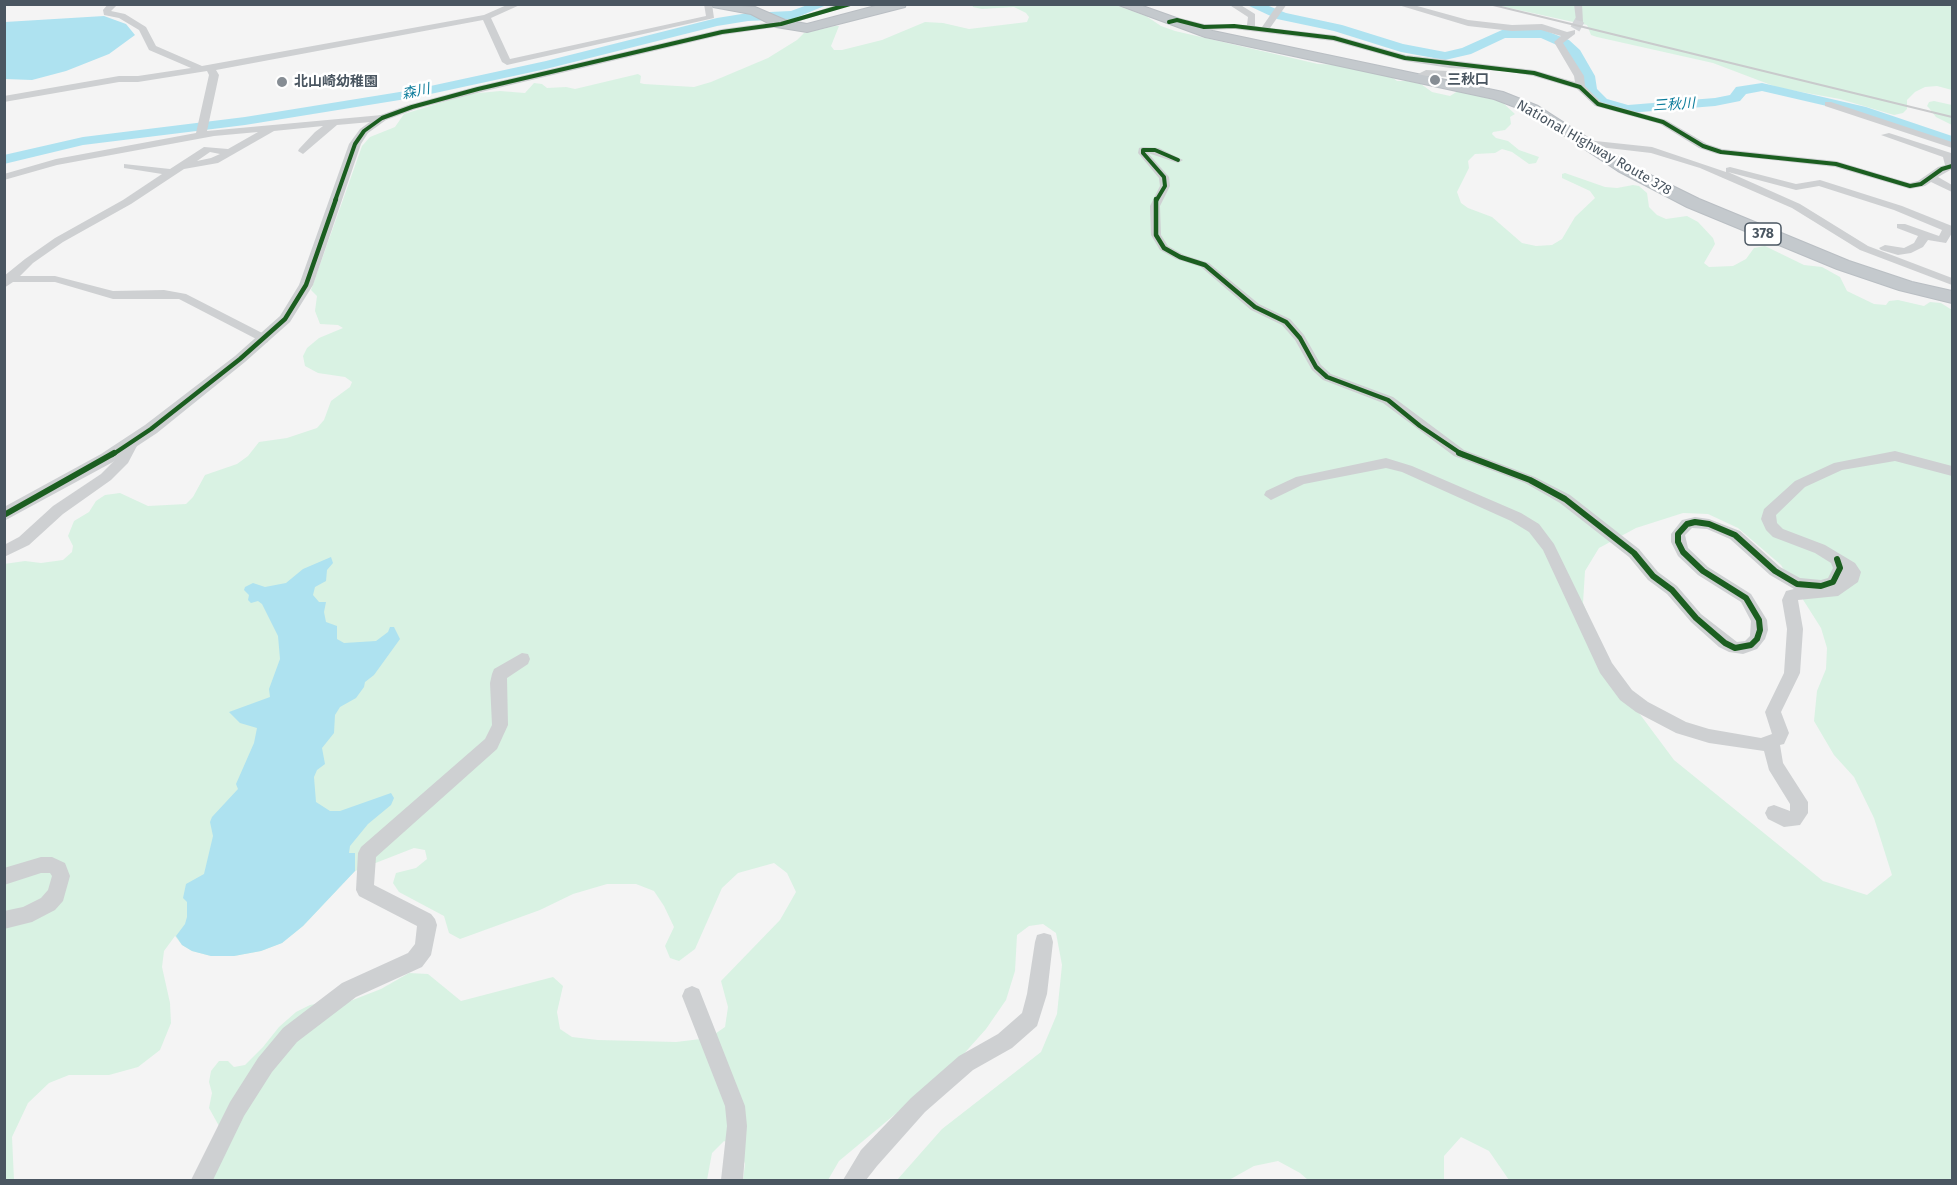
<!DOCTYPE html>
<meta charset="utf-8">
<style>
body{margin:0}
#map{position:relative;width:1957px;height:1185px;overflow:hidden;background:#f4f4f4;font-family:"Fira Sans",sans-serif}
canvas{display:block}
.frame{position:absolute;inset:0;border:6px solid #4a5661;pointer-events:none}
</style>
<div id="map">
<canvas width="1957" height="1185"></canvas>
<div class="frame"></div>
</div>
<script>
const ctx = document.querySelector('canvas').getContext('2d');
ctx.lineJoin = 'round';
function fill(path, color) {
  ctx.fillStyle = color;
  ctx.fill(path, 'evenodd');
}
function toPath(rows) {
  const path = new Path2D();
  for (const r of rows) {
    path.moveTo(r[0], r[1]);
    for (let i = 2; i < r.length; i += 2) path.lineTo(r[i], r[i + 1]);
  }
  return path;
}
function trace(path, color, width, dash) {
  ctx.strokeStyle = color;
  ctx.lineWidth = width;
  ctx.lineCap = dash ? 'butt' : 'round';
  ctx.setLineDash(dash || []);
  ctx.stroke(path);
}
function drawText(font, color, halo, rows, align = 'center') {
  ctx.font = font + ' "Fira Sans","Noto Sans JP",sans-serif';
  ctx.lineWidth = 5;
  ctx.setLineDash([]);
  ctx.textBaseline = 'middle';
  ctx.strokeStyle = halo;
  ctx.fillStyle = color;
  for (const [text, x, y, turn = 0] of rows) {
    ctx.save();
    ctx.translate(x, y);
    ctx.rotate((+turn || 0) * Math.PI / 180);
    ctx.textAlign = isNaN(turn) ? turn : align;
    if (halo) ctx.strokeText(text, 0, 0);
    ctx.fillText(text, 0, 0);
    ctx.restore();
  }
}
const green = toPath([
 [972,4,1118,6,1146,16,1161,26,1175,31,1318,64,1339,65,1392,77,1397,81,1408,81,1421,84,1432,92,1450,96,1458,91,1502,102,1515,114,1510,117,1511,124,1505,130,1493,132,1492,134,1496,138,1508,141,1519,150,1539,157,1536,163,1529,164,1512,152,1502,149,1495,153,1475,154,1468,161,1469,168,1457,192,1461,203,1468,208,1492,217,1522,243,1536,246,1552,245,1562,239,1575,217,1595,198,1590,191,1562,178,1562,174,1565,173,1605,187,1617,188,1633,185,1639,186,1647,193,1649,207,1657,215,1666,219,1687,216,1698,222,1713,238,1715,244,1704,263,1709,267,1733,266,1746,259,1754,248,1765,246,1804,265,1822,267,1840,277,1847,291,1874,304,1886,305,1889,301,1898,300,1924,306,1930,302,1941,303,1952,310,1952,1180,1509,1180,1489,1151,1461,1137,1444,1156,1444,1180,1308,1180,1300,1173,1278,1161,1254,1166,1229,1180,897,1180,942,1129,1041,1052,1057,1014,1062,965,1056,933,1043,924,1029,926,1017,935,1015,971,1006,1000,986,1029,953,1066,839,1161,828,1180,743,1180,745,1164,740,1149,724,1141,712,1153,707,1180,206,1180,220,1154,224,1135,209,1108,212,1093,209,1082,211,1071,219,1061,228,1061,234,1067,245,1065,263,1047,279,1027,296,1012,310,1005,331,1001,345,1003,381,989,409,973,428,974,461,1001,553,977,563,986,557,1012,560,1029,572,1037,598,1040,676,1042,709,1038,725,1027,728,1007,721,981,780,920,796,892,787,873,774,863,738,873,722,888,695,949,679,961,670,958,665,946,674,927,664,906,654,891,636,884,607,884,573,894,540,910,460,939,449,933,444,916,399,892,393,883,396,873,416,868,427,859,425,850,414,848,355,871,303,926,282,943,261,951,234,956,211,956,192,951,182,945,175,936,164,951,162,967,170,1003,171,1023,160,1050,138,1067,109,1075,69,1075,49,1083,28,1103,12,1137,14,1180,5,1180,4,564,25,561,41,563,63,560,72,552,73,546,68,536,74,521,89,512,96,501,105,495,120,493,148,506,186,504,193,497,205,475,237,464,248,456,259,442,287,438,317,428,324,420,331,401,350,387,352,382,345,377,318,373,305,366,303,356,307,348,319,338,343,328,338,325,320,324,315,311,317,296,311,290,362,146,370,137,395,127,404,114,469,94,500,91,525,93,534,83,542,84,547,88,566,87,575,89,638,74,641,76,640,83,644,84,694,87,711,82,768,58,797,40,804,33,835,26,839,26,831,46,834,50,842,50,882,40,925,22,943,23,969,29,1027,22,1029,17,1026,13,1014,7,982,9,973,7],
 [1683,513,1708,514,1738,528,1781,565,1821,628,1827,648,1826,669,1817,691,1814,721,1834,755,1854,777,1874,818,1892,875,1867,895,1823,881,1674,760,1639,713,1607,659,1583,603,1585,571,1599,548,1636,528],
 [1496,5,1952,5,1952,90,1937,86,1925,87,1915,92,1907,100,1907,109,1903,113,1894,115,1840,99,1779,88,1713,63,1597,37,1591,35,1587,25],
 [1934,101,1952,105,1952,125,1936,117,1929,108,1927,106,1929,102]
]);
const water = toPath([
 [104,16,126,24,135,35,109,54,66,71,32,80,5,79,5,22],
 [331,557,333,563,327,570,326,581,315,587,313,595,319,602,326,602,324,612,326,622,337,626,337,639,344,643,376,641,388,632,390,627,394,627,400,639,374,675,365,682,364,687,356,698,340,707,335,715,334,733,322,748,325,764,317,770,314,777,316,802,330,811,340,811,391,793,394,798,391,805,368,824,350,846,349,853,355,853,355,871,303,926,282,943,261,951,234,956,211,956,192,951,182,945,176,936,185,924,187,917,187,902,183,898,186,884,204,874,213,836,210,822,212,817,238,789,236,784,254,743,257,728,240,723,229,712,270,697,269,689,280,659,278,636,262,604,258,601,251,603,248,600,249,595,244,590,245,587,253,583,265,587,286,583,303,569]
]);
const river = toPath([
 [810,4,829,4,793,19,748,21,717,26,546,69,412,98,245,125,83,145,4,164,4,155,83,137,245,117,412,90,546,61,717,18,748,13,791,11,810,4],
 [1245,4,1264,4,1286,13,1342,25,1403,44,1445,52,1462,48,1502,30,1523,28,1544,30,1569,40,1580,50,1595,76,1597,89,1607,99,1628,105,1715,98,1730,95,1736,87,1762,83,1866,107,1952,136,1952,145,1857,113,1762,91,1746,94,1740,101,1715,106,1628,113,1597,105,1590,99,1583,89,1581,76,1569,55,1559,46,1541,38,1505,38,1471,54,1445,60,1401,52,1334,31,1277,19,1245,4]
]);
const minorTunnel = toPath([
 [1575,29,1580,20]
]);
const minor = toPath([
 [108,4,118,4,111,11,125,14,146,27,156,46,202,66,484,15,509,4,522,4,491,18,510,59,706,16,704,4,712,4,714,18,507,65,502,62,483,20,216,70,219,75,207,131,382,115,387,118,382,121,337,125,303,154,298,151,299,149,315,132,323,126,274,131,218,163,184,169,131,204,63,242,33,263,20,276,55,276,113,291,164,290,186,294,268,336,268,342,264,343,179,299,113,299,55,282,13,282,4,288,4,276,25,259,55,238,123,200,162,174,124,168,124,164,170,169,204,147,228,149,258,132,214,136,57,165,4,180,4,174,56,159,196,133,209,75,207,71,138,82,119,82,4,102,4,96,119,76,138,76,191,68,149,50,139,30,119,18,104,15,103,10,108,4],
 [210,152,220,154,211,158,197,161,210,152],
 [839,4,854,4,784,26,777,24,839,4],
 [1228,4,1239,4,1255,14,1255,26,1262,27,1278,4,1287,4,1270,28,1334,35,1406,55,1534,70,1575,82,1574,76,1554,42,1561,36,1541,30,1512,31,1468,26,1395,4,1410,4,1468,20,1512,25,1542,24,1567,32,1575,30,1575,34,1563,43,1584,76,1585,86,1601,102,1666,120,1707,144,1722,149,1836,161,1910,183,1918,181,1938,167,1945,165,1943,157,1881,135,1889,133,1951,153,1952,169,1938,177,1952,185,1952,192,1931,182,1925,186,1910,189,1835,167,1717,154,1699,148,1660,124,1595,106,1577,89,1533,76,1505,71,1450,68,1405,61,1333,41,1234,29,1204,30,1176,21,1180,18,1204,24,1247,25,1248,17,1228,4],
 [1574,4,1582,4,1583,22,1576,20,1574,4],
 [1426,70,1449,71,1454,74,1449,77,1427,76,1417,80,1412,77,1426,70],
 [1825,102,1831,102,1952,142,1952,148,1825,106,1825,102],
 [1586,140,1652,147,1726,172,1726,168,1730,167,1796,184,1820,180,1902,206,1952,226,1952,233,1946,243,1928,240,1923,247,1911,253,1898,255,1881,250,1879,248,1885,245,1904,248,1914,243,1918,236,1897,228,1897,224,1905,224,1939,236,1942,230,1894,210,1819,186,1796,190,1728,172,1800,204,1868,246,1952,278,1952,285,1860,250,1792,208,1700,168,1651,153,1582,145,1581,143,1586,140],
 [1143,147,1159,148,1183,160,1178,163,1148,153,1169,177,1170,186,1160,206,1161,235,1168,246,1184,255,1209,263,1259,304,1290,319,1304,335,1321,365,1331,374,1393,397,1464,450,1535,477,1570,495,1639,549,1658,572,1677,586,1701,614,1737,642,1745,641,1750,636,1751,621,1741,602,1698,575,1678,556,1671,542,1671,534,1682,520,1695,517,1709,519,1740,531,1780,567,1800,578,1821,580,1828,578,1833,568,1831,563,1815,553,1773,537,1766,530,1761,519,1764,509,1795,481,1834,463,1895,451,1952,466,1952,476,1895,461,1842,470,1805,487,1776,515,1777,523,1783,529,1825,545,1855,563,1861,572,1858,582,1838,596,1798,600,1803,629,1800,673,1781,712,1789,733,1784,744,1780,745,1783,763,1808,802,1808,813,1800,825,1784,827,1768,819,1765,813,1768,807,1774,805,1790,811,1790,804,1769,770,1764,751,1709,743,1676,733,1636,712,1620,700,1600,673,1543,550,1529,532,1511,521,1402,472,1386,468,1304,484,1271,500,1264,495,1266,491,1296,477,1386,458,1412,466,1521,513,1539,524,1554,544,1612,663,1632,690,1648,702,1686,722,1709,729,1761,738,1772,734,1765,712,1784,673,1787,629,1782,600,1786,591,1794,589,1770,575,1730,539,1707,529,1692,528,1685,535,1688,548,1708,567,1751,594,1767,620,1768,630,1765,639,1757,649,1743,654,1729,652,1719,647,1691,622,1667,594,1648,580,1629,557,1560,503,1525,483,1454,456,1383,403,1323,380,1312,370,1295,340,1282,325,1251,310,1201,267,1176,259,1160,250,1151,235,1150,206,1160,186,1159,178,1138,153,1139,148,1143,147],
 [132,437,139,442,128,463,111,480,63,514,29,545,4,557,4,545,19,537,53,506,101,474,118,457,127,439,132,437],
 [522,653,528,654,530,659,528,664,507,678,508,725,497,749,376,857,374,885,431,914,435,919,437,925,431,955,422,967,356,997,297,1042,272,1072,244,1116,213,1180,191,1180,230,1102,258,1058,283,1028,342,983,408,953,415,944,417,926,359,896,356,890,358,853,361,847,485,739,492,725,490,683,492,674,494,669,522,653],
 [41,857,52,857,65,863,70,876,63,901,55,910,32,922,4,929,4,911,23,907,41,898,48,890,52,876,50,873,41,873,4,885,4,868,41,857],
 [1044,933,1051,935,1053,942,1047,994,1037,1026,1012,1048,973,1070,925,1112,877,1166,866,1180,843,1180,861,1150,911,1098,959,1056,998,1034,1022,1013,1027,994,1035,942,1037,935,1044,933],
 [692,986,699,989,745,1106,747,1126,743,1180,721,1180,727,1126,725,1106,682,996,685,989,692,986]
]);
const tertiary = toPath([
 [781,21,785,22,785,26,722,35,481,92,416,109,386,120,368,133,361,144,313,285,290,322,245,362,157,433,113,462,4,521,4,507,101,454,145,425,235,356,280,316,299,285,349,144,360,129,378,116,408,105,478,86,722,29,781,21]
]);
const trunk = toPath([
 [712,4,755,7,785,20,807,24,883,4,906,4,905,7,807,32,776,27,751,14,713,7,712,4],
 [1116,4,1137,4,1213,31,1503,92,1538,106,1630,165,1699,199,1849,261,1912,282,1952,291,1952,303,1899,290,1837,269,1687,207,1618,171,1528,112,1494,99,1205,37,1116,4]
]);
const rail = toPath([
 [1489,4,1952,117]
]);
const cyclewayFar2 = toPath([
 [1169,22,1177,20,1204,27,1234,26,1334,38,1405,58,1534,73,1580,87,1598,104,1663,122,1703,146,1721,152,1836,164,1910,186,1921,184,1942,169,1952,166],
 [335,201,355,144,364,131,382,118,412,107,478,89,722,32,781,24,850,4],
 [1156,201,1165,186,1164,177,1143,153,1143,150,1155,150,1178,160]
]);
const cyclewayFar1 = toPath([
 [1156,199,1156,235,1164,248,1180,257,1205,265,1255,307,1286,322,1300,338,1316,367,1327,377,1388,400,1420,426,1463,455],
 [112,455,151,429,240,359,285,319,306,285,336,199]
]);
const cycleway = toPath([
 [1459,453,1530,480,1565,499,1634,553,1653,576,1672,590,1696,618,1725,643,1735,648,1751,645,1757,639,1760,630,1759,620,1746,598,1703,571,1683,552,1678,542,1678,534,1687,524,1695,522,1709,524,1735,535,1775,571,1797,584,1821,586,1833,582,1840,568,1837,559],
 [4,515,114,453]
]);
const markers = [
 [1435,80,6,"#868d94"],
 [282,82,6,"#868d94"]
];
const farPoinames = [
 ["三秋口",1447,80],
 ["北山崎幼稚園",294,82]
];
const farWaternames = [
 ["森川",416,92,-12],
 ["三秋川",1674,105,-4]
];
const farStreetnames = [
 ["National Highway Route 378",1594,148,30]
];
const shields = [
 [1763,234,36]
];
const shieldNames = [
 ["378",1763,234]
];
fill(green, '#d9f2e3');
fill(water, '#aee2f0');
fill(river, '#aee2f0');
trace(minorTunnel, '#d2d4d7', 10, [10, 4.5]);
trace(trunk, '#b9bec3', 2);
fill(minor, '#ced0d2');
fill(tertiary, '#ced0d2');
fill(trunk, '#c4c9cd');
trace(rail, '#c9cacc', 2);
trace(cyclewayFar2, '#1b5e20', 4);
trace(cyclewayFar1, '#1b5e20', 4.5);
trace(cycleway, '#1b5e20', 6);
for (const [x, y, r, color] of markers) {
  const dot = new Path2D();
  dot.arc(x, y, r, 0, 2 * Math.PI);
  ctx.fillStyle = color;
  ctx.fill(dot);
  trace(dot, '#fff', 2);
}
drawText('bold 14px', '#4a5661', '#fff', farPoinames, 'left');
drawText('italic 14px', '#0c7c9b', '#fff', farWaternames);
drawText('14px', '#4a5661', '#fff', farStreetnames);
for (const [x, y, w] of shields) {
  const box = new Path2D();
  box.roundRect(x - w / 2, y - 11, w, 22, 4.5);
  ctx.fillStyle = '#fff';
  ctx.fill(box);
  trace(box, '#4a5661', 1.5);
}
drawText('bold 14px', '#4a5661', null, shieldNames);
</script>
